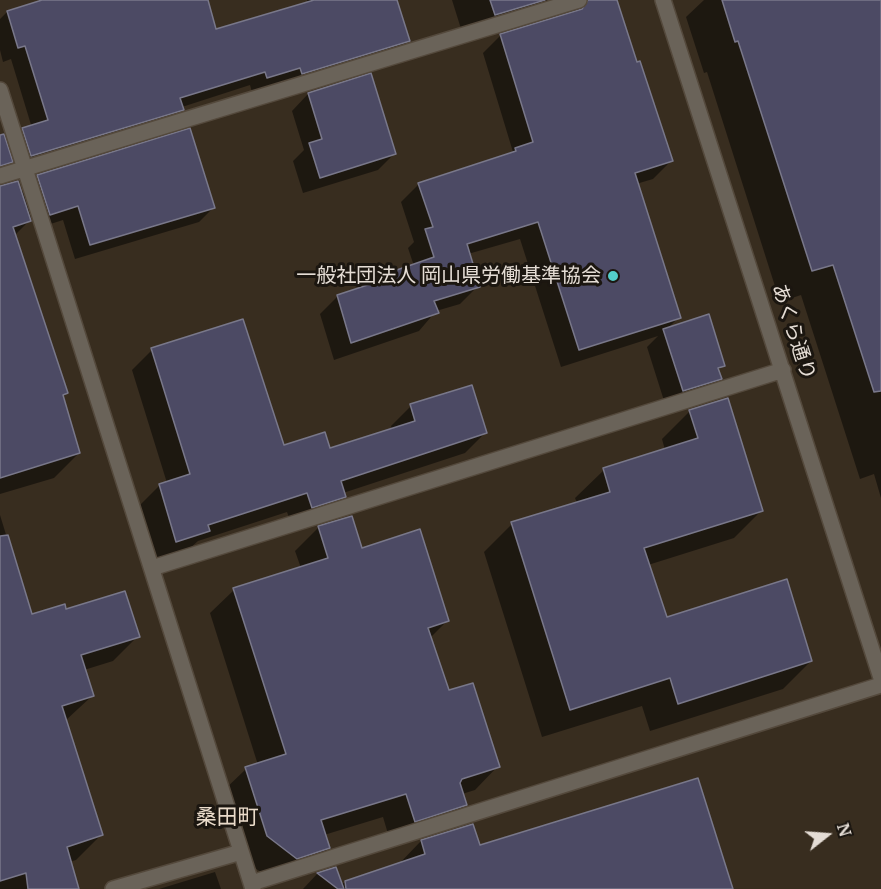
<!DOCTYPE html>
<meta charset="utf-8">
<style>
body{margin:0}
#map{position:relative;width:881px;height:889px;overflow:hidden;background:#382d1f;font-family:Merriweather,serif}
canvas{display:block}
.north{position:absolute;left:797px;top:805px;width:60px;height:60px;-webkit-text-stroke:4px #1b1610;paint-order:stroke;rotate:73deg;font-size:16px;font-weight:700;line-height:24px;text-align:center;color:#e5ddd5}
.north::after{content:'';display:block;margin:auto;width:21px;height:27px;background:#e5ddd5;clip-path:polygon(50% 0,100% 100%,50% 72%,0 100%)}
</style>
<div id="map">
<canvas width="881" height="889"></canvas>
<div class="north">N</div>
</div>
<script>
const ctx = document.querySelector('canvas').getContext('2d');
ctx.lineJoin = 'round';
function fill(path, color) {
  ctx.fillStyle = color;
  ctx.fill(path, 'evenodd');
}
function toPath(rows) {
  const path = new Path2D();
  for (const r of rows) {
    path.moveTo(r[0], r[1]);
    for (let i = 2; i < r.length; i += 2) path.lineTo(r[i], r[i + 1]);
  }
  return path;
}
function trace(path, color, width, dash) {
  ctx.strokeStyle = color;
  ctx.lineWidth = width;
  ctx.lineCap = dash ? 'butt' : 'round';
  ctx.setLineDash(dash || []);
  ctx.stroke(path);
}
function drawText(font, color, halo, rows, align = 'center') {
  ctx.font = font + ' Merriweather,"Noto Sans JP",serif';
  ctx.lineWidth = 6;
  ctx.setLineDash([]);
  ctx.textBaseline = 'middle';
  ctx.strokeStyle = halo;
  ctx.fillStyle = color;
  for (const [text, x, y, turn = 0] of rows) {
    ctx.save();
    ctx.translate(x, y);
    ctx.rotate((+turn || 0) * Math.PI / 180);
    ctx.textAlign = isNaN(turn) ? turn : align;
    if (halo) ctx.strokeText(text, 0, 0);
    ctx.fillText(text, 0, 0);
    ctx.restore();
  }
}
const shadow = toPath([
 [47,0,206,0,215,30,308,2,307,0,396,0,408,41,394,55,252,92,250,85,182,107,182,109,168,124,17,170,9,146,24,131,32,128,11,59,3,62,0,50,0,19,7,12],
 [452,0,616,0,671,161,653,179,636,184,679,317,667,329,723,365,718,371,720,378,704,395,666,407,647,347,658,336,561,367,520,239,468,254,478,286,460,304,436,311,419,331,334,360,320,314,338,296,383,282,391,273,414,266,408,248,414,242,401,202,419,184,510,155,513,152,483,53,501,35,570,15,569,11,462,32],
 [704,0,879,0,881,7,881,498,874,474,860,479,801,295,780,302,707,72,704,73,686,17],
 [308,94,395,153,378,170,303,193,293,161,304,150,292,111],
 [38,176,214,207,199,222,75,259,63,220,35,229,32,218,15,235,67,393,62,398,79,453,54,478,0,494,0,187,21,193],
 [152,350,283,447,329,449,392,430,391,426,411,406,485,433,465,453,343,493,344,497,324,516,292,526,287,512,198,541,188,550,156,561,139,506,159,486,167,483,132,370],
 [690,411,762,510,734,538,648,565,666,619,811,661,783,689,650,731,642,706,542,737,484,552,512,524,577,503,575,498,604,470,665,450,662,439],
 [0,515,31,616,65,611,138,636,113,661,84,670,92,696,65,721,101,835,76,860,63,864,44,883,26,889,0,889],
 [319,527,361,550,447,621,430,638,448,692,498,766,475,790,462,794,465,805,442,828,391,844,383,817,324,835,329,848,305,871,273,881,244,860,222,792,246,769,258,765,210,613,234,590,301,568,295,551],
 [472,826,479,847,732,889,303,889,317,874,335,869,341,884,396,867,421,841],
 [215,872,221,889,159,889]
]);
const building = toPath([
 [42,0,208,0,216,29,314,0,397,0,410,41,302,74,300,68,267,78,265,72,180,98,184,110,31,156,22,128,48,120,25,46,18,48,7,11,42,0],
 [490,0,545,0,495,15,490,0],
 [588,0,617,0,637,62,640,61,673,161,635,173,681,318,579,350,538,222,467,244,480,287,434,301,439,313,351,343,337,295,392,277,391,272,434,257,425,229,433,227,418,183,516,151,515,148,533,142,500,34,582,9,588,0],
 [722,0,881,0,881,391,874,392,833,265,812,271,738,41,735,42,722,0],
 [371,73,396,154,320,178,309,143,322,139,308,93,371,73],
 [190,128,215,208,90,245,78,206,50,215,37,175,190,128],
 [4,134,13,162,0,166,0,135,4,134],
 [18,181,31,221,13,227,68,393,63,395,80,453,0,478,0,186,18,181],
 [709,314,725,366,718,368,722,379,683,391,663,329,709,314],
 [243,319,284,445,325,432,330,448,415,421,410,404,472,385,487,433,341,481,346,497,312,508,307,493,208,525,210,531,176,542,159,484,190,474,151,348,243,319],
 [728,398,763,511,644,548,667,617,787,579,812,661,678,704,670,678,570,710,511,522,610,492,603,468,698,438,689,410,728,398],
 [352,516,362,548,420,529,449,621,428,628,449,690,473,683,500,767,462,779,460,783,467,805,415,822,406,794,321,820,330,848,297,859,267,836,245,767,286,754,233,588,328,558,318,526,352,516],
 [8,535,32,614,65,604,66,609,125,591,140,637,81,655,94,696,62,706,103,835,67,847,79,889,28,889,26,873,0,881,0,536,8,535],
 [698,778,733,889,346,889,345,881,425,854,421,840,473,824,480,845,698,778],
 [336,867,344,889,338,889,317,873,336,867]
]);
const minor = toPath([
 [663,0,881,678],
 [0,90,253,889],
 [0,176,579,0],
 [152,568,783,370],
 [252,883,881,685],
 [113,889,241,852]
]);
const markers = [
 [613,276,6,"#53cdc9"]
];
const poiNames = [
 ["一般社団法人 岡山県労働基準協会",601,276]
];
const streetNames = [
 ["あくら通り",793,332,72]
];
const neighbourhoodNames = [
 ["桑田町",227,818]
];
fill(shadow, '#0007');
fill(building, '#4c4a64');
trace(building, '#79788a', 1.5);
trace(minor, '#54493c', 18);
trace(minor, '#6a6359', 15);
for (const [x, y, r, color] of markers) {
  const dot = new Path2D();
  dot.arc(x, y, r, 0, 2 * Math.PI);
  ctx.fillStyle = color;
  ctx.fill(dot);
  trace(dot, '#1b1610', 2);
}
drawText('20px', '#e5ddd5', '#1b1610', poiNames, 'right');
drawText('20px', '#e5ddd5', '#1b1610', streetNames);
drawText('21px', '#eadbca', '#1b1610', neighbourhoodNames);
</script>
